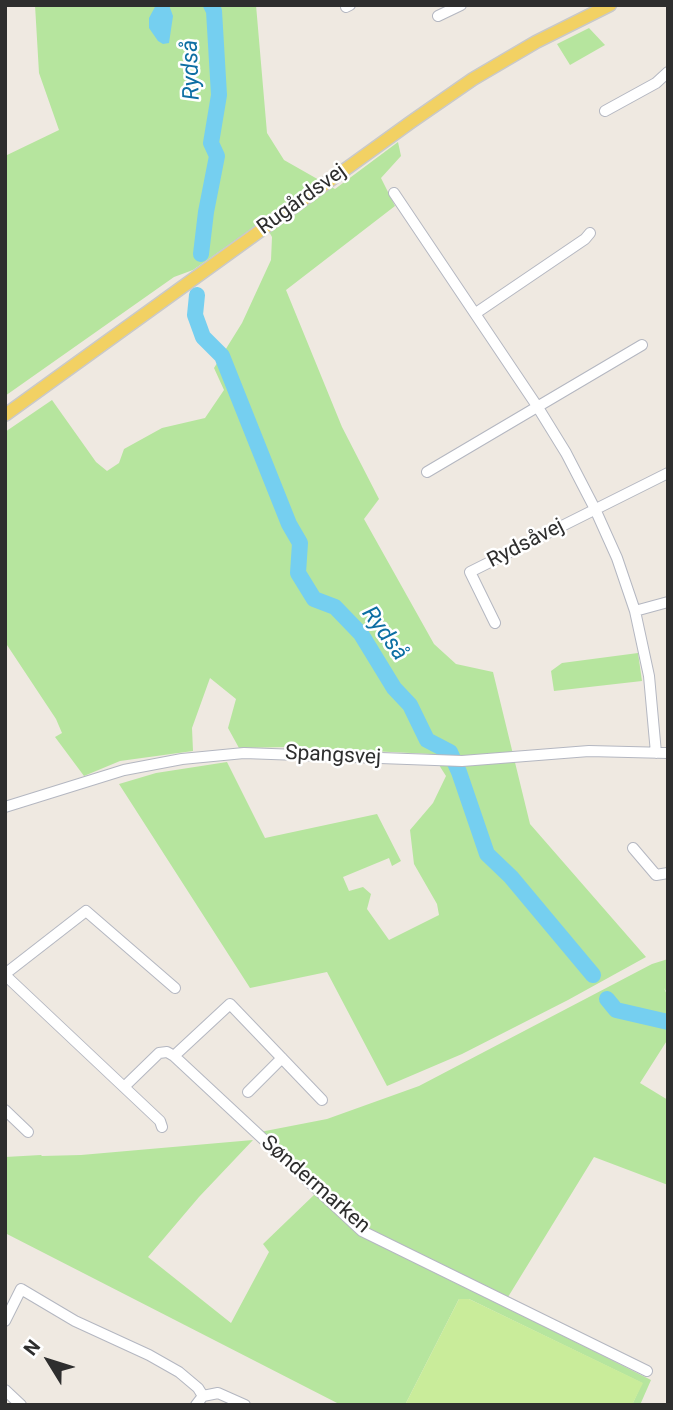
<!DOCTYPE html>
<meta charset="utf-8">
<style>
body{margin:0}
#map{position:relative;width:673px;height:1410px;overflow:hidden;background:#efe9e1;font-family:Roboto,sans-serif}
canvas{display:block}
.frame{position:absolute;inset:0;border:7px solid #2e2e2e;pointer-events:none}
.north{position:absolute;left:14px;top:1326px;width:70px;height:70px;-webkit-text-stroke:5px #fff;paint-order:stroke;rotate:308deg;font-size:19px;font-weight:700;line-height:28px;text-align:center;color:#2e2e2e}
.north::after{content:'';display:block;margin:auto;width:24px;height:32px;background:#2e2e2e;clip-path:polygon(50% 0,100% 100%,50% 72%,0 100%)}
</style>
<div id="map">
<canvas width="673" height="1410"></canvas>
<div class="frame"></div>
<div class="north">N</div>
</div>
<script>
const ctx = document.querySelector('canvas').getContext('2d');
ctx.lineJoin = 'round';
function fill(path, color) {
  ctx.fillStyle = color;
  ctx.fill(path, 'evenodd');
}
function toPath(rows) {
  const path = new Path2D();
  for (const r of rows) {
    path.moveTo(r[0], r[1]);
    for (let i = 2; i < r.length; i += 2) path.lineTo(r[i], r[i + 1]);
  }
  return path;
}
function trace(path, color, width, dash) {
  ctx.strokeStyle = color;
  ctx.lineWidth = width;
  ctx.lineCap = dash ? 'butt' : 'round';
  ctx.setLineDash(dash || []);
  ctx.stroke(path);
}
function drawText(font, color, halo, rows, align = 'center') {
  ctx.font = font + ' Roboto,sans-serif';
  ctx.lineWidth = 5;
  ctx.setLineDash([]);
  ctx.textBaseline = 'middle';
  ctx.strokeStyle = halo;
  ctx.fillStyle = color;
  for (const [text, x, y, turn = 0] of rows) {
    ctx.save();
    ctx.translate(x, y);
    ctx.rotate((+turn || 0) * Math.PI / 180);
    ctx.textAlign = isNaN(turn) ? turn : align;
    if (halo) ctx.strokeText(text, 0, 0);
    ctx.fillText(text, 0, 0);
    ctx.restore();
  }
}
const green = toPath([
 [35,5,256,5,267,133,284,160,335,189,398,142,401,156,381,178,395,206,286,290,342,427,379,499,364,519,434,644,456,664,493,672,530,824,646,957,568,1000,462,1054,387,1086,327,972,250,988,119,784,156,773,227,762,265,838,377,814,401,861,392,866,389,858,343,877,349,891,363,887,371,894,367,909,389,940,439,915,437,904,414,864,410,830,433,803,446,776,432,754,289,747,239,748,228,728,236,699,210,678,192,728,193,751,120,761,84,776,55,737,62,733,56,719,5,642,5,432,52,400,96,462,107,471,119,463,124,449,162,428,205,418,224,390,214,368,242,323,271,260,272,237,263,221,193,270,174,277,5,396,5,156,59,130,39,73],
 [589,28,605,45,570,65,557,44],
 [638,653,642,681,554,691,551,671,562,663],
 [668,959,668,994,664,988,668,997,668,1039,640,1083,668,1100,668,1185,594,1157,508,1297,362,1227,260,1132,327,1119,419,1086,652,964],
 [253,1140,199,1197,148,1257,231,1323,269,1252,263,1244,315,1194,361,1234,651,1380,640,1405,632,1405,642,1383,469,1299,459,1299,405,1405,341,1405,5,1233,5,1157,41,1155,42,1156,81,1155]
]);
const pitch = toPath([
 [459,1299,469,1299,643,1383,632,1405,405,1405]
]);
const water = toPath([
 [156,5,169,5,173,16,169,43,163,44,158,41,149,28,149,18]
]);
const river = toPath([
 [201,254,206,212,217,156,211,143,219,95,214,11,211,5],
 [197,295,195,315,203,337,222,356,289,524,300,543,298,573,314,599,335,607,361,634,394,688,410,705,427,740,450,752,459,772,487,854,511,877,593,975],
 [607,999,616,1010,668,1022]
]);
const minor = toPath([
 [346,7,350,5],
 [438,16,461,5],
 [605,111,656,83,668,72],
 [394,193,537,406,566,453,595,509,617,558,635,611,649,676,656,753],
 [476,313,585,239,590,233],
 [427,472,642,345],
 [635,611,668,602],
 [495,623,470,572,668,473],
 [5,807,124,770,182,759,244,753,462,761,589,751,668,753],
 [633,848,656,875,668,873],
 [5,974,86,911,175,988],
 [5,975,160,1121,162,1127],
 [174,1056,230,1004,322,1100],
 [124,1087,159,1053,167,1052,174,1056,362,1231,647,1371],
 [248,1092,282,1058],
 [5,1110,28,1132],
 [5,1321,21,1289,75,1321,149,1355,179,1372,198,1388,203,1396],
 [5,1390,21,1405],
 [196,1405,203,1396,218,1393,245,1405]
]);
const major = toPath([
 [5,415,411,122,473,79,536,42,610,5]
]);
const streetNames = [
 ["Rugårdsvej",302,200,-36],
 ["Rydsåvej",526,544,-27],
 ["Spangsvej",333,756,3],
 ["Søndermarken",315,1185,41]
];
const waterNames = [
 ["Rydså",192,70,-92],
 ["Rydså",384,634,54]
];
fill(green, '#b6e59e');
fill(pitch, '#c9ec9a');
fill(water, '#75cff0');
trace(river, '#75cff0', 16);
trace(minor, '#b4b7c1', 12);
trace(major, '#c9c9c9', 15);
trace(minor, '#fff', 10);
trace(major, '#f2d163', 12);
drawText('21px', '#2e2e2e', '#fff', streetNames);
drawText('italic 23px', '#0d6fa3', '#fff', waterNames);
</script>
